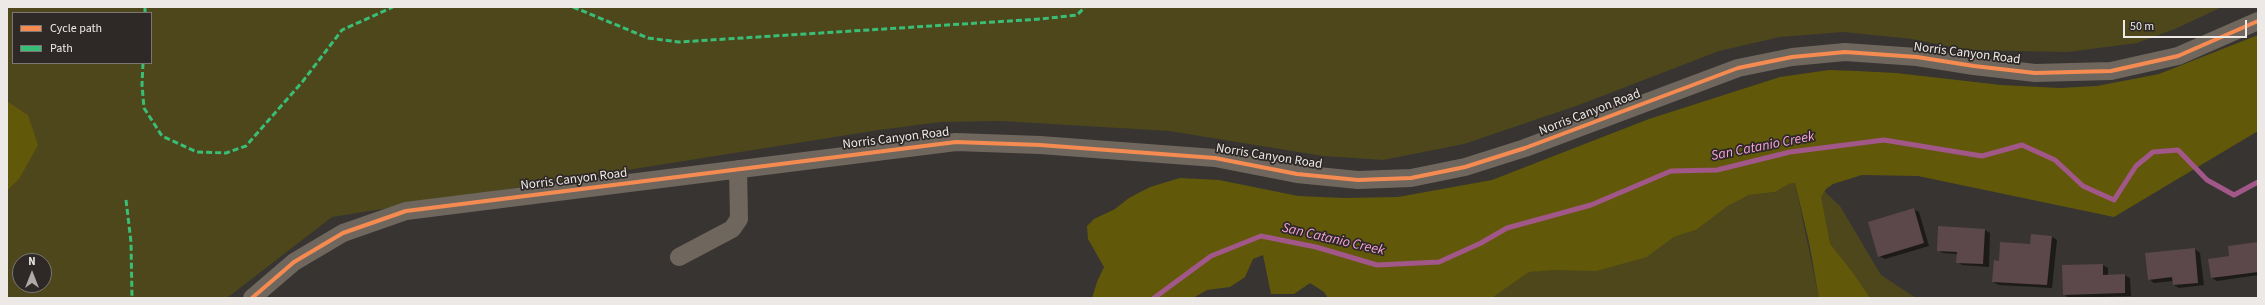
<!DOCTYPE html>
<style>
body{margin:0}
#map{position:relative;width:2265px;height:305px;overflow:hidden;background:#373432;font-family:"Source Sans 3",sans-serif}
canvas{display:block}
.frame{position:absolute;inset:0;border:8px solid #ece9e7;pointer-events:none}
.legend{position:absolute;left:12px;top:12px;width:140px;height:52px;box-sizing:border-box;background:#2e2927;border:1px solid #7a7674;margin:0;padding:5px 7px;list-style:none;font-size:12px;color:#ece9e7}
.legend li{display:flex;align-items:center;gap:8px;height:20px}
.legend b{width:20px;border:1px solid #7a7674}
.north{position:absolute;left:12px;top:253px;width:40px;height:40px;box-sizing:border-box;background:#2e2927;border:1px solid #7a7674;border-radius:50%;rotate:0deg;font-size:11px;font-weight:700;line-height:16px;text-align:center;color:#ece9e7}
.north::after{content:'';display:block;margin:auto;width:14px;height:18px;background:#adaaa8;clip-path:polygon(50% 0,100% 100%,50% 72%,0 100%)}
.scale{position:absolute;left:2123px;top:20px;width:124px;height:18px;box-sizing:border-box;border:2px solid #ece9e7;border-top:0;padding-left:5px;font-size:12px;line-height:14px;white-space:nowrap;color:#ece9e7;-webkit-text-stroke:3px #2e2927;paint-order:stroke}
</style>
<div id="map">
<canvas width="2265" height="305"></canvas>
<div class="frame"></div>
<ul class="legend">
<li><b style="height:5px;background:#f68b52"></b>Cycle path</li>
<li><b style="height:5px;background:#3abd76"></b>Path</li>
</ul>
<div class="north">N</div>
<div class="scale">50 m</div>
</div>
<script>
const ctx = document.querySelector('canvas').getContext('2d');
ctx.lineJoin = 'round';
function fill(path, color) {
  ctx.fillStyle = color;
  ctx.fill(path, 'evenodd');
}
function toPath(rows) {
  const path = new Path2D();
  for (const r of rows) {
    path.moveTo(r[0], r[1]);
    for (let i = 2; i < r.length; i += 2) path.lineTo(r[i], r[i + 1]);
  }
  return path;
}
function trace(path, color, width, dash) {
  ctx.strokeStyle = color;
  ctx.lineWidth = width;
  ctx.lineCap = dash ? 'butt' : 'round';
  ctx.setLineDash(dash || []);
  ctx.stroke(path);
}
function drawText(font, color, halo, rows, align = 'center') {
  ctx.font = font + ' "Source Sans 3",sans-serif';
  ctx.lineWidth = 3.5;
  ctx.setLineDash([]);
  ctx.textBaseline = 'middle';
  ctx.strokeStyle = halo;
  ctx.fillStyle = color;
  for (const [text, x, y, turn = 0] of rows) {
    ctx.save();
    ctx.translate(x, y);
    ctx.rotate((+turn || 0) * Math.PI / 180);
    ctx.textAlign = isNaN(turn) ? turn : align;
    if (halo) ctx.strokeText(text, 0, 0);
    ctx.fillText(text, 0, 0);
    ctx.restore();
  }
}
const green = toPath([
 [7,7,2222,7,2175,29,2137,43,2068,52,1966,50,1912,39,1843,32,1780,37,1719,51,1579,105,1464,144,1383,160,1323,156,1169,131,1001,121,941,122,879,130,332,217,227,298,7,298,7,191,19,179,28,115,7,101],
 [13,13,151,13,151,63,13,63],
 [20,261,44,261,44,285,20,285],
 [1808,176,1840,206,1881,275,1916,298,1854,298,1813,226],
 [1795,183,1819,298,1492,298,1529,272,1647,257,1674,237,1696,230,1728,206,1749,195,1775,192,1789,184]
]);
const forest = toPath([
 [2258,35,2258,131,2114,217,1918,176,1862,175,1833,184,1826,189,1821,197,1830,244,1853,273,1870,298,1819,298,1809,242,1795,183,1789,184,1775,192,1749,195,1728,206,1696,230,1674,237,1647,257,1596,271,1555,270,1529,272,1492,298,1328,298,1324,292,1310,283,1294,294,1271,294,1263,255,1253,259,1245,277,1230,287,1207,290,1193,298,1092,298,1097,282,1104,267,1088,239,1087,226,1094,219,1115,209,1129,198,1150,187,1180,178,1219,180,1298,196,1344,198,1398,197,1492,180,1649,119,1780,77,1829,70,1857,71,1896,73,2001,85,2060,88,2097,86,2159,74],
 [7,101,28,115,38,145,19,179,7,191]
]);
const shadow = toPath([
 [1913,209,1919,212,1929,246,1885,259,1879,256],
 [1939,227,1985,230,1990,233,1989,267,1962,265,1957,262,1957,254,1943,253,1938,250],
 [2051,236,2057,240,2052,288,1999,285,1993,282,1999,262],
 [2258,243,2258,275,2217,281,2212,278,2230,257],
 [2195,249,2200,253,2204,285,2179,288,2174,285,2173,281,2154,283,2149,279],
 [2103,265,2108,268,2108,276,2124,275,2130,278,2131,296,2069,298,2064,294]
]);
const stream = toPath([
 [1154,298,1211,256,1261,236,1316,247,1377,265,1439,262,1481,243,1507,228,1591,205,1671,171,1717,170,1790,152,1884,140,1982,156,2022,145,2055,160,2083,186,2114,200,2136,166,2153,152,2178,150,2207,180,2234,195,2258,182]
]);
const building = toPath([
 [1914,208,1924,243,1878,257,1868,222],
 [1938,226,1985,229,1983,264,1956,263,1957,252,1937,251],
 [2031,234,2052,236,2047,285,1992,282,1994,260,1999,261,2000,242,2030,244],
 [2258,242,2258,272,2211,278,2208,259,2229,256,2228,246],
 [2195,248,2198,283,2173,285,2172,277,2148,280,2145,253],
 [2103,264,2103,275,2125,274,2125,293,2063,295,2062,265]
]);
const minor = toPath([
 [679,257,732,229,739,219,738,169],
 [252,298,294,262,343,233,406,211,956,142,1040,145,1215,158,1297,174,1358,180,1411,178,1465,167,1525,148,1738,68,1792,57,1845,52,1917,57,1974,66,2035,73,2111,71,2178,56,2258,21]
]);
const quiet = toPath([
 [573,7,648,38,679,42,1041,19,1077,15,1085,7],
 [145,13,145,7],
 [143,63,142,85,144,108,162,136,197,152,226,153,246,146,303,81,342,30,393,7],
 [126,200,131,242,132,298]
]);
const cycleway = toPath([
 [252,298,294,262,343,233,406,211,956,142,1040,145,1215,158,1297,174,1358,180,1411,178,1465,167,1525,148,1738,68,1792,57,1845,52,1917,57,1974,66,2035,73,2111,71,2178,56,2258,21]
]);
const streetNames = [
 ["Norris Canyon Road",1967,54,7],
 ["Norris Canyon Road",1590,113,-21],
 ["Norris Canyon Road",896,139,-7],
 ["Norris Canyon Road",1269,157,9],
 ["Norris Canyon Road",574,180,-7]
];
const waterNames = [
 ["San Catanio Creek",1763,147,-11],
 ["San Catanio Creek",1333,240,13]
];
fill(green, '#4d471b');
fill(forest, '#615909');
fill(shadow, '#0007');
trace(stream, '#a15787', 5);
fill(building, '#5c484b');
trace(minor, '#6f675e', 18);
trace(quiet, '#3abd76', 3, [6, 3]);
trace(cycleway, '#f68b52', 4);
drawText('13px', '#ece9e7', '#2e2927', streetNames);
drawText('italic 14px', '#f9a1d9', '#2e2927', waterNames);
</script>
